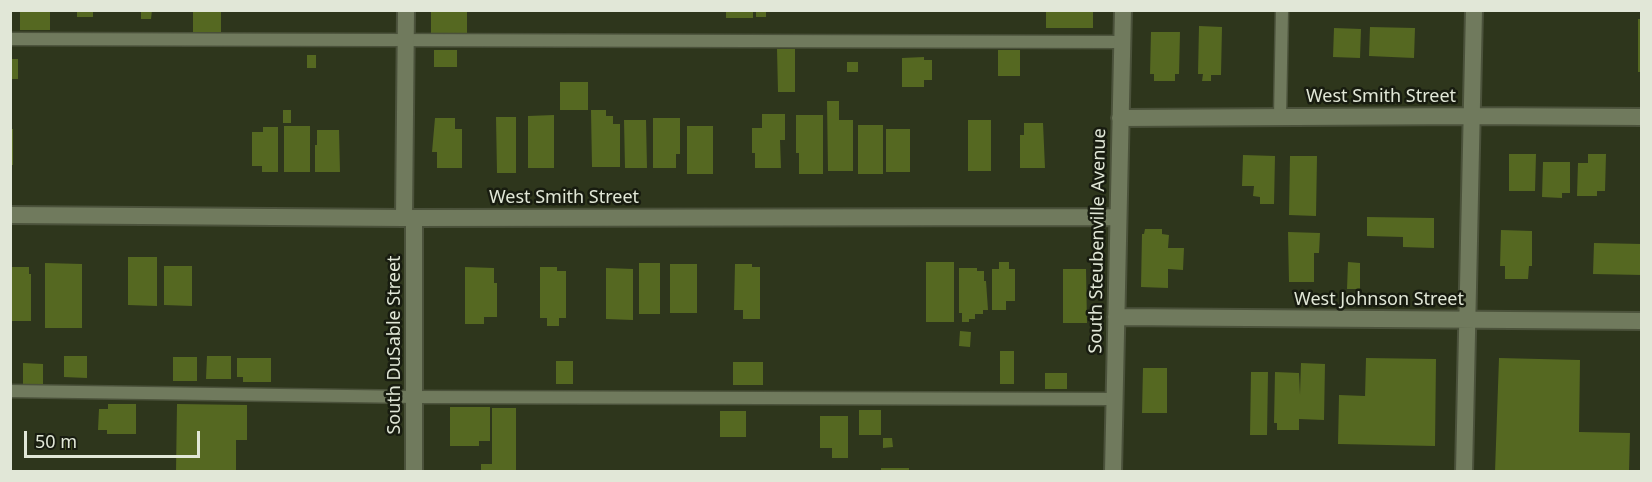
<!DOCTYPE html>
<style>
body{margin:0}
#map{position:relative;width:1652px;height:482px;overflow:hidden;background:#2e361c;font-family:"Noto Sans",sans-serif}
canvas{display:block}
.frame{position:absolute;inset:0;border:12px solid #e1e7d7;pointer-events:none}
.scale{position:absolute;left:24px;top:431px;width:176px;height:27px;box-sizing:border-box;border:3px solid #e1e7d7;border-top:0;padding-left:8px;font-size:18px;line-height:21px;white-space:nowrap;color:#e1e7d7;-webkit-text-stroke:4px #181c10;paint-order:stroke}
</style>
<div id="map">
<canvas width="1652" height="482"></canvas>
<div class="frame"></div>
<div class="scale">50 m</div>
</div>
<script>
const ctx = document.querySelector('canvas').getContext('2d');
ctx.lineJoin = 'round';
function fill(path, color) {
  ctx.fillStyle = color;
  ctx.fill(path, 'evenodd');
}
function toPath(rows) {
  const path = new Path2D();
  for (const r of rows) {
    path.moveTo(r[0], r[1]);
    for (let i = 2; i < r.length; i += 2) path.lineTo(r[i], r[i + 1]);
  }
  return path;
}
function trace(path, color, width, dash) {
  ctx.strokeStyle = color;
  ctx.lineWidth = width;
  ctx.lineCap = dash ? 'butt' : 'round';
  ctx.setLineDash(dash || []);
  ctx.stroke(path);
}
function drawText(font, color, halo, rows, align = 'center') {
  ctx.font = font + ' "Noto Sans",sans-serif';
  ctx.lineWidth = 5;
  ctx.setLineDash([]);
  ctx.textBaseline = 'middle';
  ctx.strokeStyle = halo;
  ctx.fillStyle = color;
  for (const [text, x, y, turn = 0] of rows) {
    ctx.save();
    ctx.translate(x, y);
    ctx.rotate((+turn || 0) * Math.PI / 180);
    ctx.textAlign = isNaN(turn) ? turn : align;
    if (halo) ctx.strokeText(text, 0, 0);
    ctx.fillText(text, 0, 0);
    ctx.restore();
  }
}
const building = toPath([
 [20,10,50,10,50,30,20,30],
 [77,10,93,10,93,17,77,17],
 [141,10,152,10,151,19,141,19],
 [193,10,221,10,221,32,193,32],
 [431,10,467,10,467,33,431,33],
 [726,10,753,10,753,18,726,18],
 [756,10,766,10,766,17,756,17],
 [1046,10,1093,10,1093,28,1046,28],
 [1638,19,1642,19,1642,72,1638,72],
 [1199,26,1222,27,1221,75,1211,75,1211,81,1202,81,1203,74,1198,74],
 [1370,27,1415,28,1414,58,1369,56],
 [1334,28,1361,29,1360,58,1333,57],
 [1151,32,1180,32,1179,74,1175,74,1175,81,1154,81,1154,74,1150,74],
 [777,49,795,49,795,92,778,92],
 [434,50,457,50,457,67,434,67],
 [998,50,1020,50,1020,76,998,76],
 [307,55,316,55,316,68,307,68],
 [924,57,924,60,932,60,932,80,924,80,924,87,902,87,902,58],
 [10,59,18,59,18,79,10,79],
 [847,62,858,62,858,72,847,72],
 [560,82,588,82,588,110,560,110],
 [827,101,839,101,839,120,853,120,853,171,828,171],
 [283,110,291,110,291,123,283,123],
 [591,110,606,110,606,116,613,116,613,124,620,124,620,167,592,167],
 [762,114,785,114,785,140,780,140,781,168,755,168,755,153,752,153,752,128,762,128],
 [554,115,554,168,528,168,528,116],
 [796,115,823,115,823,174,799,174,799,153,796,153],
 [496,117,516,117,516,173,497,173],
 [435,118,455,118,455,129,462,129,462,168,437,168,437,152,432,152],
 [653,118,680,118,680,154,676,154,676,168,653,168],
 [624,120,646,120,647,168,625,168],
 [968,120,991,120,991,171,968,171],
 [1024,123,1043,123,1045,168,1020,168,1020,135,1024,135],
 [858,125,883,125,883,174,858,174],
 [284,126,310,126,310,172,284,172],
 [687,126,713,126,713,174,687,174],
 [263,127,278,127,278,172,262,172,262,166,252,166,252,132,263,132],
 [10,129,13,129,13,165,10,165],
 [886,129,910,129,910,172,886,172],
 [317,130,339,130,340,172,315,172,315,145,317,145],
 [1509,154,1536,154,1535,191,1509,191],
 [1588,154,1606,154,1605,191,1597,191,1597,196,1577,196,1578,163,1588,163],
 [1243,155,1275,156,1274,204,1260,204,1260,197,1253,196,1254,186,1242,186],
 [1290,156,1317,156,1316,216,1289,215],
 [1543,162,1570,162,1570,193,1562,193,1562,198,1542,197],
 [1367,217,1434,218,1434,248,1403,247,1403,237,1367,236],
 [1145,229,1162,229,1162,234,1169,235,1168,248,1184,248,1183,270,1168,269,1168,288,1141,287,1142,234,1144,234],
 [1501,230,1532,231,1532,266,1529,266,1528,279,1505,279,1505,266,1500,266],
 [1288,232,1320,233,1319,253,1314,253,1314,282,1289,282],
 [1594,243,1642,244,1642,275,1593,274],
 [128,257,157,257,157,306,128,305],
 [926,262,954,262,954,322,926,322],
 [999,262,1009,262,1009,269,1015,269,1015,301,1006,301,1006,310,992,310,992,269,999,269],
 [1348,262,1360,263,1360,289,1347,289],
 [45,263,82,264,82,328,45,328],
 [639,263,660,263,660,314,639,314],
 [670,264,697,264,697,313,670,313],
 [735,264,752,264,752,267,760,267,760,319,743,319,743,310,734,310],
 [164,266,192,266,192,306,164,305],
 [10,267,29,267,29,274,31,274,31,321,10,321],
 [465,267,494,268,494,283,497,283,497,317,484,317,484,324,465,324],
 [540,267,557,267,557,271,566,271,566,318,559,318,559,326,547,326,547,318,540,318],
 [606,268,633,269,633,320,606,319],
 [959,268,977,268,977,271,984,271,984,281,986,281,988,310,983,310,983,314,975,314,975,319,969,319,969,322,962,322,962,313,959,313],
 [1063,269,1086,269,1087,323,1063,323],
 [960,331,971,332,970,347,959,346],
 [1000,351,1014,351,1014,384,1000,384],
 [64,356,87,356,87,378,64,377],
 [207,356,231,356,231,379,206,379],
 [173,357,197,357,197,381,173,381],
 [237,358,271,358,271,382,243,382,243,377,237,377],
 [1366,358,1436,359,1435,446,1338,444,1339,395,1365,396],
 [1499,358,1580,360,1579,432,1630,433,1629,472,1495,472],
 [556,361,573,361,573,384,556,384],
 [733,362,763,362,763,385,733,385],
 [23,363,43,364,43,387,23,387],
 [1301,363,1325,364,1324,420,1299,419,1299,430,1277,430,1277,423,1274,423,1275,372,1299,373,1300,395],
 [1143,368,1167,368,1167,413,1142,413],
 [1251,372,1268,372,1267,435,1250,435],
 [1045,373,1067,373,1067,389,1045,389],
 [108,404,136,404,136,434,107,434,107,430,98,430,99,409,108,409],
 [177,404,247,405,247,440,236,440,236,472,176,472],
 [450,407,490,407,490,441,479,441,479,446,450,446],
 [492,408,516,408,516,472,481,472,481,464,492,464],
 [859,410,881,410,881,435,859,435],
 [720,411,746,411,746,437,720,437],
 [820,416,848,416,848,458,832,458,832,448,820,448],
 [883,438,892,438,893,447,883,448],
 [65,439,75,439,75,450,65,450],
 [881,468,909,468,909,472,881,472]
]);
const service = toPath([
 [10,39,1122,42],
 [1280,117,1282,10],
 [10,391,415,397,1114,399]
]);
const minor = toPath([
 [1120,118,1472,116,1642,117],
 [10,215,404,218,1117,217],
 [404,218,406,10],
 [414,218,414,472],
 [1116,317,1642,321],
 [1113,472,1123,10],
 [1464,472,1474,10]
]);
const streetNames = [
 ["West Smith Street",1381,97],
 ["West Smith Street",564,198],
 ["South Steubenville Avenue",1098,241,-89],
 ["West Johnson Street",1379,300],
 ["South DuSable Street",395,345,-90]
];
fill(building, '#556821');
trace(service, '#4b523b', 15);
trace(minor, '#4b523b', 20);
trace(service, '#707a5d', 12);
trace(minor, '#707a5d', 16);
drawText('18px', '#e1e7d7', '#181c10', streetNames);
</script>
